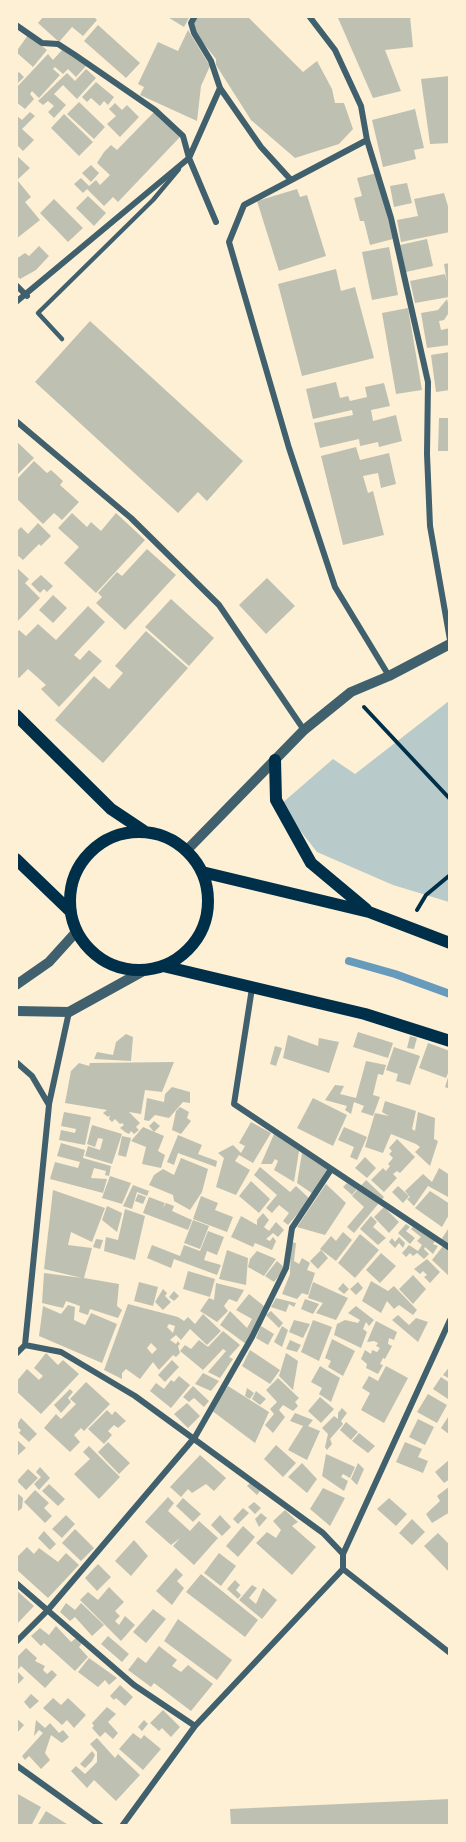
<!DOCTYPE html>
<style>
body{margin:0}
#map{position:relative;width:466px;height:1842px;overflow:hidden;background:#fdf0d5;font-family:"Varela Round",sans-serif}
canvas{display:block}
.frame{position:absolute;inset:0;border:18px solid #fdf0d5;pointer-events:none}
</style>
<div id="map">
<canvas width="466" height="1842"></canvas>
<div class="frame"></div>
</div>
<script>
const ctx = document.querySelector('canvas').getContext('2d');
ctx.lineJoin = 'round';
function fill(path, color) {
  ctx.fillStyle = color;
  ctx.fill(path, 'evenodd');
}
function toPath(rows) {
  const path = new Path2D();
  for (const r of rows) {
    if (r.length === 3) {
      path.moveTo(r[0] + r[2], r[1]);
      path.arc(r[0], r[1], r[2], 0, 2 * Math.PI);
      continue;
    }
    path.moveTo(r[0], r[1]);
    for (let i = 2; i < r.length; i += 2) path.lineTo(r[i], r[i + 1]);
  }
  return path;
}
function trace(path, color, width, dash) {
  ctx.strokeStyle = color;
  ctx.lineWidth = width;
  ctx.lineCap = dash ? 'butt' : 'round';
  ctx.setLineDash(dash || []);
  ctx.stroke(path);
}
const green = toPath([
 [449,701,449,902,393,885,317,852,280,805,333,759,355,774]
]);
const stream = toPath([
 [349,961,395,974,450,994]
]);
const building = toPath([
 [44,16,93,16,97,20,83,36,72,27,59,42,38,23],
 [166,16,190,16,184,27],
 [197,16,247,16,303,72,317,61,332,89,335,103,344,103,353,129,339,144,295,158,251,120,216,65,216,59,197,35,193,20],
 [350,16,410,16,413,47,385,50,401,91,373,98,338,18],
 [98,25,140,63,126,78,84,41],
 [188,30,210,66,201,86,197,121,140,95,144,87,138,84,158,42,178,51],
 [28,35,47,50,33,67,16,52],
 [62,50,86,66,76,77,68,69,63,74,55,67,53,69,60,75,39,98,32,91,30,94,34,99,25,109,16,102,16,88,48,54,53,60],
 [86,69,96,78,77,99,63,85,54,94,66,105,54,118,48,112,54,106,48,101,43,105,38,101,67,73,75,81],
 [19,72,24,77,16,85,16,75],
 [450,76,450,143,430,144,421,79],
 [96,82,114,97,108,105,104,101,100,106,91,98,87,102,82,97],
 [79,102,105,127,94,139,67,114],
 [115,103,122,110,127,105,139,117,120,137,107,124,116,116,109,109],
 [415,109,424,148,414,150,416,159,383,167,372,120],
 [30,112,35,116,22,129,34,140,23,151,16,144,16,115,22,120],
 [154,112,180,137,118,202,113,197,104,206,87,189,83,193,74,184,81,178,89,186,96,180,100,185,110,175,97,163,104,152,111,145,117,150],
 [64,114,93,142,79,156,51,128],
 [16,155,30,168,16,181],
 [91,165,99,173,91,182,82,173],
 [377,173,393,239,370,245,364,221,360,221,354,198,362,196,357,178],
 [18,181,31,197,25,202,40,220,16,239],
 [407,183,412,203,394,207,390,186],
 [297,189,300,197,307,195,326,256,279,271,257,201],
 [444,193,450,213,450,232,401,242,397,220,418,216,414,199],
 [88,196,106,213,94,226,76,208],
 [54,199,83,228,68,242,40,213],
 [427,239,433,266,406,272,400,245],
 [39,246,49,256,36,270,20,279,16,275,16,259,25,253,29,256],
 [389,247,398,295,372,300,362,252],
 [450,263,449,297,415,303,410,281,445,274,447,282,444,264],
 [336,269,341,291,355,287,374,358,302,376,278,284],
 [447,299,450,311,444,320,439,321,441,330,450,328,450,345,427,348,421,313,438,310],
 [408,308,422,390,396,394,382,313],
 [90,321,243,461,207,501,198,492,178,513,35,382],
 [450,352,450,390,436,392,431,355],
 [336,382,340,398,348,396,350,401,367,397,365,387,384,383,390,406,371,410,373,421,396,415,402,441,379,447,378,442,360,446,359,439,320,448,314,423,353,415,352,410,313,419,306,389],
 [439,418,450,418,450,451,438,451],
 [16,441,34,458,16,476],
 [356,447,360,460,389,453,396,484,381,488,378,473,363,476,368,493,373,491,384,535,343,545,321,456],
 [34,461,47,473,51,470,63,481,60,485,79,502,62,520,54,513,43,524,16,498,16,480],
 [72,513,87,527,91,522,101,531,116,513,145,540,96,593,64,563,79,547,58,528],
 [38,523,51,536,41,546,39,544,23,560,16,554,16,532,21,527,28,534],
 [147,549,176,575,125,630,96,603,102,597,98,593,117,572,122,576],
 [16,567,29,579,25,583,40,598,16,623],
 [41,575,53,586,47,592,44,589,40,593,31,584],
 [267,578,295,606,266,634,239,605],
 [53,595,67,608,53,623,39,610],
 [171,599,214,638,189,666,145,627],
 [88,606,105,622,74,655,80,660,89,650,102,661,59,707,41,689,46,685,28,669,19,678,16,676,16,633,19,630,26,636,38,624,56,640],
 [146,631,188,668,103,763,55,720,94,676,109,689,123,673,115,666],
 [358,1032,393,1043,388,1058,353,1047],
 [126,1034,133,1037,131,1061,94,1059,97,1052,113,1055,116,1042],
 [288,1035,318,1046,319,1038,339,1042,329,1073,283,1058],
 [410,1036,417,1038,414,1049,407,1048],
 [428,1043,450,1051,450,1068,446,1078,419,1068],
 [275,1046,282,1048,276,1066,270,1064],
 [394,1047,420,1056,410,1085,396,1081,398,1074,386,1070],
 [366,1061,386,1065,383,1075,378,1074,373,1095,380,1097,373,1116,361,1112,364,1106,354,1102,351,1114,345,1110,347,1106,325,1100,335,1085,344,1086,340,1094,356,1098],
 [174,1062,162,1092,145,1090,141,1114,129,1112,140,1123,136,1127,139,1130,134,1134,131,1131,129,1134,125,1132,120,1128,124,1125,122,1123,120,1124,115,1119,112,1122,109,1119,110,1115,108,1117,103,1113,107,1110,65,1103,71,1071,79,1063,89,1066,90,1063],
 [449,1074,450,1074,450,1089,445,1087],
 [172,1087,190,1092,190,1103,183,1102,169,1118,155,1115,149,1121,144,1120,147,1098,164,1102,165,1094],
 [313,1098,347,1115,333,1146,297,1128],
 [385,1101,416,1111,412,1129,415,1131,418,1112,435,1118,434,1139,438,1141,430,1166,415,1152,420,1147,416,1144,391,1134,383,1153,365,1147,375,1113,389,1116,382,1112],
 [180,1107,189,1112,187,1118,191,1121,181,1134,172,1130,176,1111],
 [64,1112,91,1117,85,1145,59,1140,61,1130,75,1133,76,1129,61,1126],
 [154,1121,160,1126,154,1132,149,1126],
 [251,1122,271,1133,253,1163,239,1155,235,1161,250,1170,236,1195,216,1187,224,1158,218,1153,233,1145,241,1153,245,1146,239,1143],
 [92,1125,122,1134,112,1164,85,1156,88,1146,100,1150,103,1139,98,1138,95,1147,87,1144],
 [143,1127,164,1136,158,1151,165,1155,161,1168,142,1164,146,1147,131,1141],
 [344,1127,367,1137,357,1160,350,1157,354,1147,338,1140],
 [274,1134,299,1151,294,1182,274,1170,278,1161,275,1159,272,1164,261,1164],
 [178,1135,202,1145,198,1154,217,1161,216,1167,178,1153,174,1165,167,1162],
 [122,1136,131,1138,126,1157,118,1155],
 [397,1139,415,1157,400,1173,397,1171,393,1174,397,1178,384,1192,371,1180,383,1168,386,1171,390,1166,388,1164,393,1158,389,1154,392,1151,389,1148],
 [61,1143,85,1150,83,1158,111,1166,109,1176,105,1175,106,1171,94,1168,91,1178,107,1179,103,1193,50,1179,55,1162,78,1168,80,1162,57,1156],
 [302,1153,328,1170,313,1194,297,1183],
 [365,1157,376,1168,367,1178,355,1168],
 [181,1158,208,1169,202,1192,190,1210,174,1201,173,1195,149,1185,154,1175,163,1169,174,1175],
 [260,1167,290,1192,296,1186,310,1199,288,1225,283,1221,289,1213,279,1205,272,1213,266,1208,277,1195,254,1175],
 [439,1168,450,1175,450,1198,428,1186,414,1206,407,1199,410,1197,405,1191,423,1174,432,1182],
 [110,1176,131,1183,122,1204,102,1198],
 [366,1180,384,1197,354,1233,347,1227,364,1207,352,1196],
 [251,1181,270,1199,259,1213,239,1196],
 [347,1183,357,1189,352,1195,343,1187],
 [326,1184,346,1203,325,1235,297,1227],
 [133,1185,149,1191,147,1196,137,1192,132,1209,123,1206],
 [398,1186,409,1196,403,1203,392,1192],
 [53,1190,105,1208,92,1242,71,1232,68,1245,92,1248,84,1278,119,1284,117,1306,122,1310,118,1318,90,1309,88,1315,79,1312,80,1306,66,1301,63,1308,42,1303,44,1273,82,1278,44,1269],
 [430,1191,450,1204,450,1213,442,1227,415,1208],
 [138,1194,146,1197,143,1204,135,1201],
 [201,1196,218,1203,215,1210,233,1217,227,1232,193,1219],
 [149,1197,165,1203,162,1209,166,1203,174,1206,172,1211,192,1220,188,1230,143,1213],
 [107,1206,122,1213,117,1232,102,1220],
 [384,1207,399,1222,389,1233,374,1217],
 [125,1209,145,1216,135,1260,104,1251,106,1237,118,1240],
 [263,1213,269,1220,264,1227,269,1231,276,1222,284,1230,278,1237,273,1233,266,1239,270,1241,273,1237,276,1241,272,1250,255,1243,253,1247,231,1237,241,1216,257,1225,257,1220],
 [371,1216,377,1222,373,1227,386,1238,378,1245,360,1229],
 [193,1220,209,1226,200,1249,184,1243],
 [406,1224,410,1227,406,1231,415,1238,410,1244,398,1233],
 [450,1226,450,1246,441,1240],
 [413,1227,435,1241,433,1244,438,1246,433,1254,425,1247,424,1249,429,1254,424,1259,417,1253,413,1256,410,1253,406,1257,402,1253,409,1245,418,1251,422,1245,417,1241,421,1237,411,1229],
 [208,1231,224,1237,217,1255,207,1251,204,1260,221,1265,217,1275,174,1259,171,1268,147,1258,152,1245,180,1256,184,1245,200,1251],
 [343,1232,352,1240,336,1261,320,1249,331,1236,336,1241],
 [360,1234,379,1250,355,1278,338,1263],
 [399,1237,405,1243,403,1248,399,1243,395,1248,389,1242,392,1238,395,1242],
 [96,1239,103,1240,100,1249,93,1247],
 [291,1242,296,1243,294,1261,299,1264,302,1258,310,1263,307,1270,315,1273,308,1295,302,1293,297,1299,282,1294,290,1274],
 [443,1246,450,1250,450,1277,432,1260],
 [227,1250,248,1258,246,1285,219,1279],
 [321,1250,328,1258,318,1269,310,1261],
 [257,1251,276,1259,264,1276,248,1267,250,1259],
 [381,1253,396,1266,380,1283,366,1270],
 [427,1259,440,1272,430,1283,424,1277,427,1275,423,1271,420,1274,414,1269],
 [277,1261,285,1268,274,1282,265,1276],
 [188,1271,215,1279,210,1297,183,1289],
 [413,1275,426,1289,413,1304,399,1289],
 [371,1281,388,1291,394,1286,417,1310,413,1315,399,1305,394,1309,387,1301,381,1313,362,1301],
 [139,1282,158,1287,153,1306,134,1301],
 [313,1282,348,1298,336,1320,316,1313,323,1303,308,1298],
 [358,1282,363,1288,356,1295,350,1289],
 [216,1283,244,1290,237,1302,229,1299,224,1306,228,1311,217,1322,200,1311,209,1298,214,1300],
 [343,1283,349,1289,344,1294,338,1289],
 [163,1289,167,1293,165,1296,171,1302,163,1310,155,1302],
 [174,1291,179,1296,174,1301,169,1297],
 [249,1294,265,1307,246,1344,220,1325,230,1311,247,1328,252,1319,236,1310],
 [276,1298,296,1303,294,1307,289,1304,286,1312,271,1307],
 [305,1299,319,1304,313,1314,301,1309],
 [128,1304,178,1317,184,1321,188,1317,195,1324,203,1314,221,1331,207,1345,190,1329,181,1340,176,1335,170,1340,176,1344,178,1341,180,1344,178,1346,180,1353,176,1357,173,1355,159,1370,153,1362,140,1379,126,1369,122,1373,122,1379,104,1370],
 [169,1324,175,1326,173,1333,167,1327],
 [151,1343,157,1349,152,1354,147,1348],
 [68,1305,75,1307,74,1320,85,1325,91,1313,117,1324,102,1363,39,1336,43,1306,61,1314],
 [356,1306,374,1320,369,1326,366,1322,363,1329,367,1332,361,1348,334,1335,337,1324,345,1320,358,1323,360,1320,348,1313],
 [271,1311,283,1323,279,1328,266,1315],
 [398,1315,409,1325,416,1318,428,1322,418,1342,392,1320],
 [294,1320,310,1324,303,1338,289,1332],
 [313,1320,332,1327,319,1361,301,1352],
 [376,1321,397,1332,394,1340,389,1338,388,1344,392,1346,385,1359,383,1358,380,1364,383,1365,378,1374,366,1368,367,1364,361,1359,365,1350,371,1354,372,1350,377,1352,380,1348,376,1346,378,1343,374,1341,367,1342],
 [261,1326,274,1334,268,1345,256,1338],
 [282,1326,288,1330,282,1347,274,1342],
 [223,1331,240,1345,229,1357,233,1359,220,1378,208,1372,226,1351,223,1349,203,1370,180,1351,185,1345,191,1349,199,1340,208,1347],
 [332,1339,355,1351,343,1376,328,1367,331,1361,325,1358],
 [290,1340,301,1345,297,1352,286,1349],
 [250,1350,280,1370,270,1384,242,1366],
 [46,1353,58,1365,63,1360,79,1374,41,1414,16,1391,16,1382,27,1369,39,1380,43,1376,34,1368],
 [286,1353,298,1361,293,1390,279,1376],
 [172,1360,179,1367,165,1382,158,1375],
 [320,1366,340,1378,331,1402,319,1394,322,1388,311,1382],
 [386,1366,408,1378,384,1423,361,1410,370,1393,362,1388,369,1376,378,1381],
 [450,1366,450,1379,443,1375],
 [203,1373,219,1381,211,1391,195,1384],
 [179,1376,190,1385,171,1408,150,1391,156,1383,164,1389,171,1380,174,1382],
 [441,1377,450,1383,448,1399,433,1389],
 [278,1378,299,1398,295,1402,298,1406,293,1411,283,1405,279,1410,285,1417,273,1433,265,1425,274,1414,270,1409,277,1402,266,1390],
 [86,1382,110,1404,84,1431,81,1428,74,1435,80,1442,70,1452,44,1428,56,1414,61,1419,76,1404,70,1399],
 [193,1386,209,1401,204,1407,194,1398,189,1402,183,1397],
 [228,1386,269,1412,255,1443,211,1410],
 [247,1388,254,1393,250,1399,245,1396],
 [70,1389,73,1392,68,1398,71,1402,61,1413,54,1405],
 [256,1391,266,1399,260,1405,252,1399],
 [428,1394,447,1405,437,1423,417,1412],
 [320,1397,334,1409,321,1423,308,1411],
 [187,1403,200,1416,188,1428,174,1414],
 [342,1408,347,1413,341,1421,343,1424,330,1439,332,1444,327,1450,325,1447,328,1434,322,1428,334,1416,338,1419,338,1413],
 [107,1410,112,1415,115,1411,126,1421,118,1428,114,1425,108,1431,112,1435,104,1444,88,1429],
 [295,1413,313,1420,308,1426,320,1431,307,1460,288,1450,303,1426,290,1421],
 [450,1414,450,1435,441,1428],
 [21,1418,37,1434,29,1442,19,1433,21,1430,16,1426],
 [418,1419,434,1427,425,1445,409,1437],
 [346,1422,358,1432,351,1440,340,1430],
 [359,1433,375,1446,368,1453,352,1441],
 [16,1439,26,1448,16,1457],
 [108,1442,130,1463,119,1474,98,1452],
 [405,1442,422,1449,418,1457,428,1461,423,1473,396,1462],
 [276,1445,296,1463,283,1477,264,1459],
 [89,1446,120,1477,99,1499,74,1474,90,1459,83,1452],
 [326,1454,355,1467,350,1478,343,1474,341,1477,348,1481,344,1491,322,1476],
 [200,1455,226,1478,214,1491,206,1484,192,1493,188,1489,181,1497,170,1487],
 [450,1459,450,1479,444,1483,435,1472],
 [302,1463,317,1479,307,1493,288,1477],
 [358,1463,364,1469,357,1485,351,1479],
 [40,1467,50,1478,39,1490,34,1484,41,1477,36,1472],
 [28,1469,38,1478,26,1490,17,1481],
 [252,1481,261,1490,257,1495,247,1486],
 [49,1484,65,1499,58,1506,42,1491],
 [450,1486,450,1512,432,1523,426,1514,440,1501,437,1496],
 [323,1488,345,1498,330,1526,310,1509],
 [35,1490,49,1503,44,1508,52,1516,45,1523,24,1502],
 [16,1492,23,1498,22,1508,16,1513],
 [168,1497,174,1503,168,1511,190,1531,199,1521,218,1538,194,1565,173,1546,180,1538,171,1545,145,1522],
 [183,1498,201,1514,193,1522,176,1506],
 [389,1498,407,1514,396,1526,377,1509],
 [254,1502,261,1508,255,1514,248,1507],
 [243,1508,249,1513,238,1524,233,1519],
 [285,1510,298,1522,292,1526,316,1547,292,1575,256,1543,267,1532,276,1538,281,1530,273,1521],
 [261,1513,267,1518,259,1527,255,1519],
 [66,1515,75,1524,62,1538,52,1529],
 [220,1515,231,1527,222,1536,211,1525],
 [412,1519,425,1532,412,1545,399,1533],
 [243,1526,255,1537,238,1557,226,1546],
 [75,1529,94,1548,81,1561,62,1543],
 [44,1531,56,1544,50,1550,38,1538],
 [438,1533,450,1545,450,1573,424,1546],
 [134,1540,148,1556,131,1576,115,1561],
 [27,1547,34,1554,39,1548,58,1562,66,1553,79,1565,48,1598,16,1569,16,1558],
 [219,1553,236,1566,221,1586,204,1573],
 [98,1564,111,1577,97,1591,85,1578],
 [176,1568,183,1575,177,1581,184,1588,172,1605,156,1591],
 [201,1574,258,1620,245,1637,186,1592],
 [235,1580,240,1585,236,1590,241,1595,238,1599,227,1589],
 [252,1585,257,1588,249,1598,256,1604,263,1588,277,1600,262,1619,239,1600],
 [109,1587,124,1602,115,1611,120,1616,115,1621,119,1625,125,1616,135,1625,121,1641,80,1600,88,1592,98,1600],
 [16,1590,34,1606,16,1625],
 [66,1603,75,1610,81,1603,104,1625,92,1636,75,1617,70,1621,60,1612],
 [153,1609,166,1619,146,1643,133,1632],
 [178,1619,232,1660,217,1680,164,1641],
 [56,1626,71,1642,76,1638,82,1643,79,1647,88,1657,75,1671,44,1643,41,1646,31,1636,40,1628,49,1635],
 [108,1636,129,1654,122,1662,101,1644],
 [159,1646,177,1660,172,1666,181,1672,188,1665,213,1684,191,1711,154,1683,151,1687,128,1670,138,1657,146,1663],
 [26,1648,37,1658,35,1661,45,1666,43,1670,47,1674,52,1670,57,1675,45,1688,21,1666,17,1671,24,1678,16,1686,16,1658],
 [89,1658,117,1678,109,1685,105,1680,98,1687,78,1672],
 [120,1685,133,1697,125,1706,116,1698,114,1700,110,1696],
 [31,1694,39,1701,30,1709,24,1702],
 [53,1698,61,1705,68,1698,86,1715,74,1728,67,1720,62,1725,43,1708],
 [107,1707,116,1714,108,1722,118,1733,113,1739,105,1732,100,1737,92,1728,94,1726,92,1723],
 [163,1710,180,1727,171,1737,162,1728,159,1731,150,1723],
 [16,1718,24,1725,16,1734],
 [36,1720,45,1728,50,1723,59,1733,63,1730,69,1737,62,1743,51,1735,45,1753,50,1760,41,1769,29,1756,25,1760,22,1756,43,1733,39,1730,34,1736],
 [144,1720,148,1724,142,1731,138,1727],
 [133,1733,141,1739,144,1735,161,1749,143,1770,119,1749],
 [97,1738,115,1758,118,1754,140,1775,116,1801,94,1780,87,1788,71,1771,76,1766,85,1774,97,1762,97,1752,90,1744],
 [92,1751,95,1755,92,1761,85,1768,80,1764],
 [16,1793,41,1807,31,1826,16,1826],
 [450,1799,450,1826,231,1826,230,1809],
 [46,1811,70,1826,37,1826]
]);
const path = toPath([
 [364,707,450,799],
 [417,910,426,895,450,875]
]);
const service = toPath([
 [62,339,38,313,153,200,179,169]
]);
const minor = toPath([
 [195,16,191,23,194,33,211,61,220,88,261,147,291,180],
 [309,16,335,50,361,106,367,140,391,218,428,382,427,454,430,526,450,640],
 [16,25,42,43,58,44,75,55,155,110,183,136,189,158,216,222],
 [367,140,244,205,229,242,289,448,335,587,389,676],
 [16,285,27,296],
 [16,302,189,158,220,88],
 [16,421,131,518,219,605,304,730],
 [252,988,234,1104,450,1248],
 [16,1062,32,1076,49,1105,25,1345,16,1354],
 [49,1104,69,1012],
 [25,1345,61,1352,135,1396,323,1533,343,1554],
 [343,1569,450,1653],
 [16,1583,134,1685,195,1726],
 [16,1642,47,1611,195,1437,252,1337,286,1268,292,1228,330,1171],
 [16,1765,101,1826],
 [122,1826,195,1726,343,1569,343,1554,450,1320]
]);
const tertiary = toPath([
 [187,850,304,730,351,692,389,676,450,644],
 [16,985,49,962,77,931],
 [16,1011,69,1012,145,970]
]);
const secondary = toPath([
 [16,715,111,809,144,831],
 [275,760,276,800,311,863,366,909],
 [139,901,69],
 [16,859,70,911],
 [202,872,369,912,450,943],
 [163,966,365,1014,450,1041]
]);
fill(green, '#b9caca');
trace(stream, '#669bbc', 8);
fill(building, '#bec0b2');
trace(path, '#003049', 4);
trace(service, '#3f606c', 4.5);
trace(minor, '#3f606c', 6);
trace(tertiary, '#3f606c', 10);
trace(secondary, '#003049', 12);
</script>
